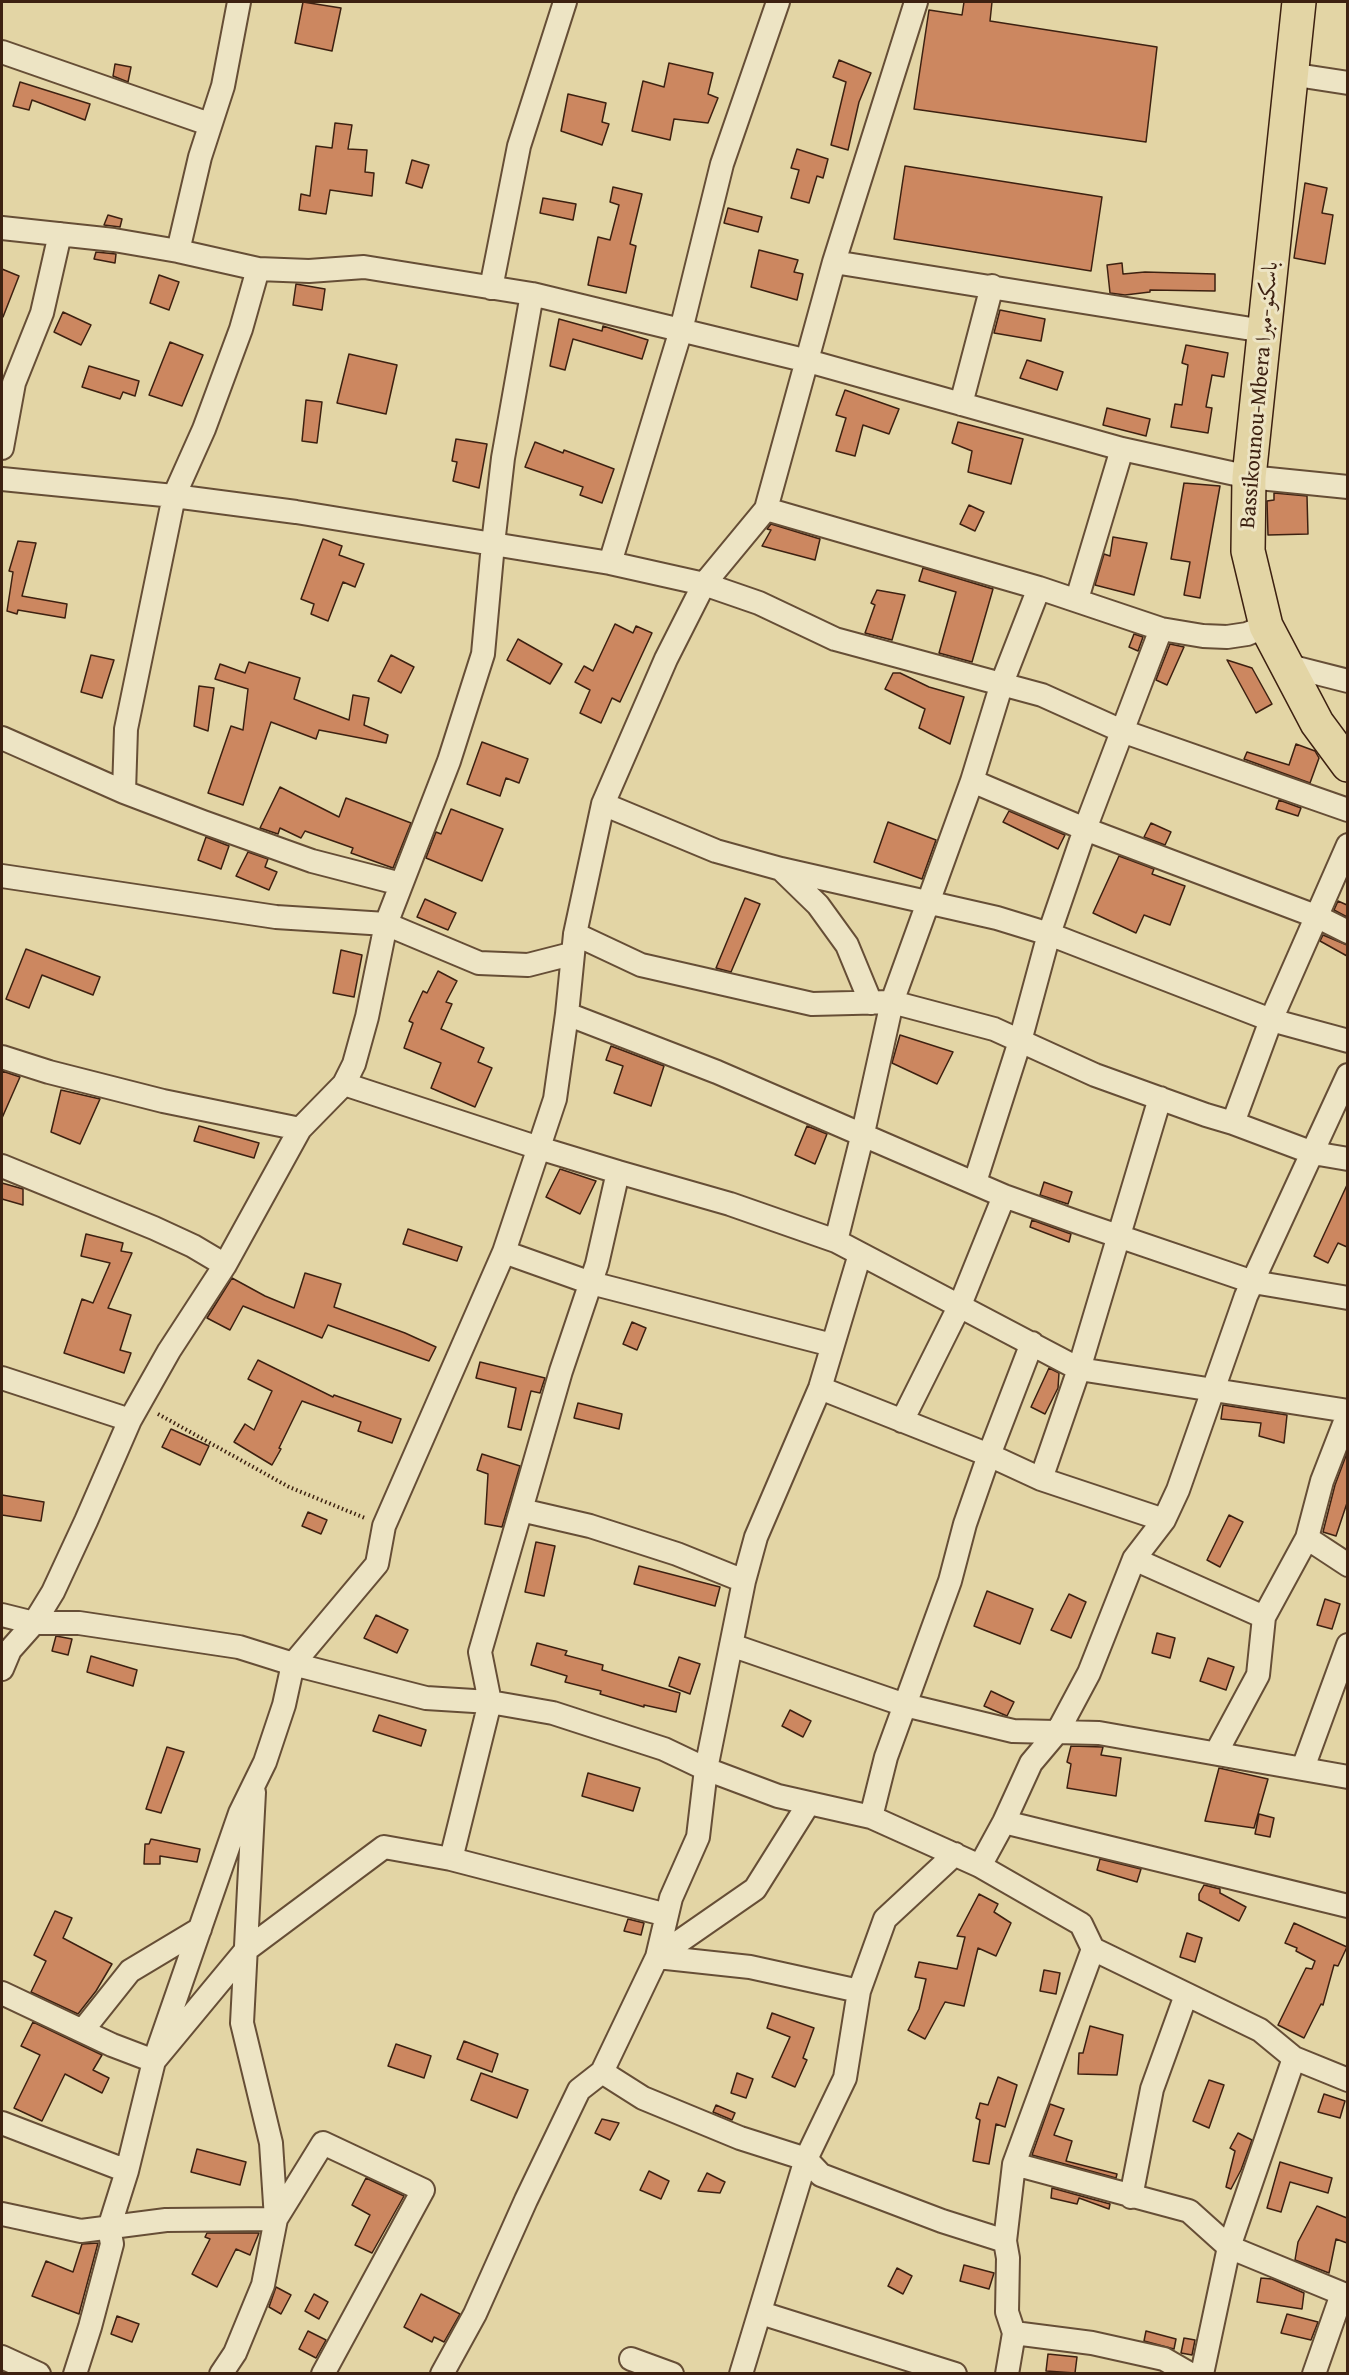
<!DOCTYPE html>
<meta charset="utf-8">
<style>
body{margin:0}
#map{position:relative;width:1349px;height:2375px;overflow:hidden;background:#e3d5a5;font-family:"Gentium Book Plus",serif}
canvas{display:block}
.frame{position:absolute;inset:0;border:3px solid #3d2111;pointer-events:none}
</style>
<div id="map">
<canvas width="1349" height="2375"></canvas>
<div class="frame"></div>
</div>
<script>
const ctx = document.querySelector('canvas').getContext('2d');
ctx.lineJoin = 'round';
function fill(path, color) {
  ctx.fillStyle = color;
  ctx.fill(path, 'evenodd');
}
function toPath(rows) {
  const path = new Path2D();
  for (const r of rows) {
    path.moveTo(r[0], r[1]);
    for (let i = 2; i < r.length; i += 2) path.lineTo(r[i], r[i + 1]);
  }
  return path;
}
function trace(path, color, width, dash) {
  ctx.strokeStyle = color;
  ctx.lineWidth = width;
  ctx.lineCap = dash ? 'butt' : 'round';
  ctx.setLineDash(dash || []);
  ctx.stroke(path);
}
function drawText(font, color, halo, rows, align = 'center') {
  ctx.font = font + ' "Gentium Book Plus",Amiri,serif';
  ctx.lineWidth = 6;
  ctx.setLineDash([]);
  ctx.textBaseline = 'middle';
  ctx.strokeStyle = halo;
  ctx.fillStyle = color;
  for (const [text, x, y, turn = 0] of rows) {
    ctx.save();
    ctx.translate(x, y);
    ctx.rotate((+turn || 0) * Math.PI / 180);
    ctx.textAlign = isNaN(turn) ? turn : align;
    if (halo) ctx.strokeText(text, 0, 0);
    ctx.fillText(text, 0, 0);
    ctx.restore();
  }
}
const building = toPath([
 [303,2,341,8,332,51,295,43,303,2],
 [964,2,992,2,990,21,1157,47,1146,142,914,109,929,10,962,15,964,2],
 [839,60,871,73,859,102,848,150,831,145,846,82,833,77,839,60],
 [669,63,713,73,708,94,718,98,708,123,674,119,670,140,632,131,643,81,664,87,669,63],
 [115,64,131,67,128,82,113,76,115,64],
 [20,82,90,104,85,120,32,100,29,110,13,106,20,82],
 [568,94,606,103,602,122,609,124,602,145,561,131,568,94],
 [335,123,352,125,348,149,367,150,365,172,374,173,372,196,330,190,326,214,299,210,301,194,310,196,316,146,332,148,335,123],
 [797,149,828,159,823,178,817,176,809,203,791,198,799,170,791,168,797,149],
 [412,160,429,165,422,188,406,183,412,160],
 [905,166,1102,197,1091,271,894,239,905,166],
 [1305,183,1327,188,1322,213,1333,215,1325,264,1294,258,1305,183],
 [613,187,642,194,630,244,636,246,626,293,588,285,598,237,610,240,619,205,610,202,613,187],
 [543,198,576,204,573,220,540,213,543,198],
 [728,208,762,217,758,232,724,223,728,208],
 [108,215,122,219,120,227,104,225,108,215],
 [759,250,798,260,794,272,803,274,797,300,751,287,759,250],
 [96,252,116,254,115,263,94,259,96,252],
 [1122,263,1123,274,1145,272,1215,274,1215,291,1150,290,1150,292,1125,295,1110,293,1107,265,1122,263],
 [2,269,19,276,3,317,2,317,2,269],
 [159,275,179,282,169,310,150,303,159,275],
 [296,284,325,289,322,310,293,305,296,284],
 [1000,310,1045,319,1041,341,994,333,1000,310],
 [63,312,91,325,81,345,54,332,63,312],
 [559,319,602,331,603,326,648,340,642,359,573,339,565,370,550,366,559,319],
 [170,342,203,355,182,406,149,395,170,342],
 [1186,345,1228,353,1224,377,1212,375,1206,407,1212,408,1208,433,1171,427,1175,404,1182,405,1188,365,1182,363,1186,345],
 [349,354,397,365,386,414,337,403,349,354],
 [1027,360,1063,372,1057,390,1020,378,1027,360],
 [89,366,139,381,135,396,123,392,120,399,82,387,89,366],
 [845,390,899,409,889,434,863,425,855,456,836,451,846,418,836,415,845,390],
 [306,400,322,402,317,443,302,441,306,400],
 [1107,408,1150,419,1146,436,1103,425,1107,408],
 [958,422,1023,439,1011,484,968,472,972,451,952,443,958,422],
 [456,439,487,444,479,488,453,481,457,462,452,461,456,439],
 [535,442,563,453,564,450,614,469,602,503,580,495,583,487,525,467,535,442],
 [1184,483,1220,486,1200,598,1184,595,1190,562,1171,559,1184,483],
 [1274,493,1307,496,1308,534,1268,535,1267,501,1274,500,1274,493],
 [969,505,984,512,975,531,960,524,969,505],
 [771,524,820,539,815,560,762,546,771,530,767,529,771,524],
 [1113,537,1147,543,1134,595,1095,585,1104,554,1110,556,1113,537],
 [323,539,342,546,339,555,364,564,355,587,343,582,328,621,311,614,314,604,301,599,323,539],
 [18,541,36,543,22,596,67,604,65,618,18,610,17,614,7,611,13,572,9,571,18,541],
 [923,568,993,589,972,662,939,653,956,592,919,581,923,568],
 [877,590,905,595,892,640,865,633,875,605,871,603,877,590],
 [615,624,633,633,636,626,652,633,620,702,612,698,601,723,580,713,590,690,575,682,584,666,593,671,615,624],
 [1134,634,1143,637,1138,651,1129,647,1134,634],
 [518,639,562,664,550,684,507,660,518,639],
 [1170,644,1184,647,1167,685,1156,680,1170,644],
 [91,655,114,660,102,698,81,692,91,655],
 [391,655,414,667,401,693,378,681,391,655],
 [1227,660,1252,668,1272,704,1256,713,1227,660],
 [249,662,300,678,294,699,349,720,353,695,369,698,364,725,388,735,386,743,319,730,316,739,271,722,243,805,208,793,231,726,243,730,248,689,215,679,220,664,245,673,249,662],
 [893,673,900,673,929,687,964,697,950,744,919,728,925,709,885,689,893,673],
 [199,686,214,688,208,731,194,726,199,686],
 [482,742,528,759,519,783,506,778,500,796,467,784,482,742],
 [1296,744,1315,751,1319,758,1310,783,1244,759,1247,752,1289,765,1296,744],
 [280,787,339,817,346,798,411,823,393,868,351,853,353,848,305,831,301,838,280,828,278,834,260,828,280,787],
 [1279,800,1301,808,1298,816,1276,809,1279,800],
 [451,809,503,829,482,881,426,858,436,832,441,834,451,809],
 [1009,811,1065,835,1058,849,1003,822,1009,811],
 [888,822,936,840,922,879,874,862,888,822],
 [1151,823,1171,832,1165,845,1144,837,1151,823],
 [206,837,229,846,221,869,198,860,206,837],
 [248,852,268,859,265,867,277,872,269,890,236,876,248,852],
 [1119,856,1154,869,1152,874,1185,886,1170,925,1144,915,1136,933,1093,913,1119,856],
 [745,898,760,904,731,972,716,968,745,898],
 [425,899,456,913,448,930,417,917,425,899],
 [1338,901,1347,905,1347,917,1334,910,1338,901],
 [1323,935,1347,945,1347,956,1320,941,1323,935],
 [26,949,100,977,93,995,42,975,29,1008,6,999,26,949],
 [341,950,362,955,354,997,333,993,341,950],
 [438,971,457,981,446,1002,452,1004,441,1029,484,1048,478,1062,492,1068,475,1107,431,1088,441,1063,404,1048,413,1023,409,1021,423,991,427,993,438,971],
 [900,1035,953,1052,937,1084,892,1063,900,1035],
 [611,1046,664,1066,651,1106,614,1093,623,1066,606,1060,611,1046],
 [2,1071,20,1077,2,1118,2,1071],
 [61,1090,100,1099,80,1144,51,1132,61,1090],
 [199,1126,259,1143,254,1158,194,1141,199,1126],
 [807,1126,827,1134,815,1164,795,1155,807,1126],
 [560,1169,596,1181,580,1214,546,1197,560,1169],
 [1044,1182,1072,1192,1068,1204,1040,1195,1044,1182],
 [2,1183,23,1189,23,1205,2,1199,2,1183],
 [1347,1185,1347,1247,1338,1243,1328,1263,1314,1256,1347,1185],
 [1032,1220,1071,1234,1069,1242,1030,1227,1032,1220],
 [408,1229,462,1247,457,1261,403,1244,408,1229],
 [86,1234,123,1243,121,1251,132,1253,108,1308,131,1315,120,1350,131,1353,124,1373,64,1353,82,1299,93,1303,110,1263,81,1256,86,1234],
 [305,1273,341,1284,334,1307,405,1333,436,1347,429,1361,328,1325,322,1338,243,1306,230,1330,207,1318,232,1278,265,1296,294,1308,305,1273],
 [632,1322,646,1328,637,1350,623,1344,632,1322],
 [258,1360,333,1397,334,1395,401,1419,392,1443,358,1431,361,1422,302,1401,279,1448,281,1449,272,1465,234,1442,245,1424,254,1430,272,1391,248,1379,258,1360],
 [480,1362,545,1378,540,1393,531,1391,521,1430,508,1427,516,1388,476,1378,480,1362],
 [1049,1368,1059,1373,1058,1388,1045,1414,1031,1407,1049,1368],
 [578,1403,622,1414,619,1429,574,1418,578,1403],
 [1223,1405,1287,1415,1284,1443,1259,1436,1261,1423,1221,1419,1223,1405],
 [171,1429,209,1446,200,1465,162,1447,171,1429],
 [1347,1453,1347,1503,1336,1536,1323,1532,1335,1485,1347,1453],
 [482,1454,520,1466,502,1527,485,1524,488,1474,477,1470,482,1454],
 [2,1495,44,1502,41,1521,2,1515,2,1495],
 [308,1512,327,1520,321,1534,302,1526,308,1512],
 [1229,1515,1243,1522,1220,1567,1207,1560,1229,1515],
 [536,1542,555,1546,544,1596,525,1592,536,1542],
 [639,1566,720,1587,715,1606,634,1584,639,1566],
 [987,1591,1033,1609,1020,1644,974,1626,987,1591],
 [1069,1594,1086,1602,1071,1638,1051,1630,1069,1594],
 [1325,1599,1340,1604,1332,1629,1317,1625,1325,1599],
 [376,1615,408,1630,397,1653,364,1638,376,1615],
 [1157,1633,1175,1638,1170,1658,1152,1653,1157,1633],
 [56,1636,72,1639,68,1655,52,1651,56,1636],
 [537,1643,567,1651,565,1655,603,1665,602,1670,680,1693,676,1712,644,1705,644,1707,600,1694,601,1691,565,1682,567,1676,531,1665,537,1643],
 [91,1656,137,1670,133,1686,87,1672,91,1656],
 [679,1657,700,1664,690,1694,669,1686,679,1657],
 [1208,1658,1234,1667,1226,1690,1200,1681,1208,1658],
 [991,1691,1014,1702,1007,1716,984,1706,991,1691],
 [790,1710,811,1721,803,1737,782,1726,790,1710],
 [379,1715,426,1730,421,1746,373,1731,379,1715],
 [1071,1746,1103,1747,1101,1755,1121,1758,1116,1796,1067,1788,1071,1764,1067,1762,1071,1746],
 [167,1747,184,1752,161,1813,146,1809,167,1747],
 [1219,1768,1268,1779,1254,1828,1205,1821,1219,1768],
 [588,1773,640,1788,633,1811,582,1796,588,1773],
 [1259,1814,1274,1818,1270,1837,1255,1834,1259,1814],
 [151,1839,200,1849,197,1862,160,1856,160,1864,144,1864,145,1844,149,1844,151,1839],
 [1100,1859,1141,1869,1137,1882,1097,1870,1100,1859],
 [1204,1885,1220,1889,1220,1893,1246,1907,1239,1921,1199,1900,1199,1894,1204,1885],
 [979,1894,998,1904,994,1912,1011,1923,996,1956,978,1948,964,2006,945,2002,925,2039,908,2030,919,2009,926,1979,915,1977,919,1962,957,1969,965,1937,957,1936,979,1894],
 [55,1911,72,1918,63,1938,112,1964,96,1991,78,2014,31,1992,46,1961,34,1955,55,1911],
 [628,1919,644,1923,641,1935,624,1931,628,1919],
 [1294,1923,1347,1947,1338,1966,1334,1965,1323,2005,1321,2004,1304,2038,1278,2025,1306,1968,1312,1969,1315,1961,1296,1951,1297,1948,1285,1943,1294,1923],
 [1187,1933,1202,1938,1195,1962,1180,1957,1187,1933],
 [1044,1970,1060,1973,1056,1994,1040,1991,1044,1970],
 [772,2013,814,2028,803,2058,807,2060,795,2087,772,2077,790,2037,767,2028,772,2013],
 [33,2022,102,2055,93,2070,109,2078,102,2093,65,2074,42,2121,14,2108,40,2055,21,2046,33,2022],
 [1090,2026,1123,2035,1117,2075,1078,2074,1079,2053,1083,2053,1090,2026],
 [464,2041,498,2054,492,2072,457,2059,464,2041],
 [396,2044,431,2056,424,2078,388,2066,396,2044],
 [481,2073,528,2090,517,2118,471,2100,481,2073],
 [737,2073,753,2079,746,2098,731,2093,737,2073],
 [998,2077,1017,2085,1005,2127,996,2124,989,2164,973,2161,980,2120,976,2118,980,2103,988,2105,998,2077],
 [1209,2080,1224,2085,1209,2128,1193,2121,1209,2080],
 [1324,2094,1345,2101,1340,2118,1318,2112,1324,2094],
 [1050,2104,1064,2109,1054,2135,1072,2141,1066,2161,1117,2174,1116,2178,1032,2155,1050,2104],
 [716,2105,735,2113,732,2120,713,2112,716,2105],
 [602,2119,619,2123,610,2140,595,2133,602,2119],
 [1238,2133,1252,2140,1241,2170,1231,2189,1226,2187,1235,2151,1230,2148,1238,2133],
 [197,2149,246,2162,240,2185,191,2172,197,2149],
 [1280,2162,1332,2178,1328,2193,1290,2182,1281,2212,1267,2208,1280,2162],
 [649,2171,669,2181,661,2199,640,2190,649,2171],
 [707,2173,725,2182,720,2193,698,2191,707,2173],
 [366,2178,404,2196,372,2253,355,2245,370,2215,352,2205,366,2178],
 [1052,2188,1110,2204,1109,2209,1079,2198,1077,2204,1051,2198,1052,2188],
 [1317,2206,1347,2218,1347,2243,1336,2239,1329,2273,1295,2260,1298,2242,1317,2206],
 [207,2233,259,2233,250,2255,236,2249,217,2287,192,2274,210,2239,205,2237,207,2233],
 [98,2243,79,2314,32,2296,46,2261,73,2272,82,2244,98,2243],
 [964,2265,994,2273,989,2289,960,2281,964,2265],
 [897,2268,912,2276,903,2294,888,2286,897,2268],
 [1261,2278,1272,2279,1304,2293,1302,2309,1257,2302,1261,2278],
 [276,2287,291,2295,281,2314,269,2307,276,2287],
 [314,2294,328,2302,319,2319,305,2311,314,2294],
 [421,2294,460,2314,444,2342,434,2337,432,2342,404,2327,421,2294],
 [1287,2314,1318,2322,1311,2340,1281,2333,1287,2314],
 [117,2316,139,2324,132,2342,111,2334,117,2316],
 [308,2331,326,2340,316,2358,299,2349,308,2331],
 [1146,2331,1176,2339,1174,2349,1144,2341,1146,2331],
 [1184,2338,1195,2340,1192,2355,1181,2353,1184,2338],
 [1048,2354,1077,2357,1075,2373,1046,2371,1048,2354]
]);
const path = toPath([
 [158,1414,289,1487,365,1518]
]);
const minor = toPath([
 [2,52,209,124],
 [1290,74,1348,83],
 [2,228,114,240,178,251,258,269,309,271,364,267,532,294,808,361,1122,449,1249,477,1348,487],
 [178,251,200,157,223,86,239,2],
 [834,262,1264,331],
 [491,288,519,146,565,2],
 [961,404,992,286],
 [2,448,14,383,42,313,60,234],
 [2,479,174,496,296,512,610,563,704,584,759,603,835,639,1042,695,1122,731,1348,810],
 [766,509,1039,588,1161,629,1203,636,1227,637,1247,634,1266,626],
 [610,563,681,330,722,164,778,2],
 [1077,599,1122,449],
 [1285,665,1348,681],
 [2,738,124,792,203,822,312,861,401,884],
 [972,781,1085,829,1318,917,1348,932],
 [124,792,126,729,174,496,204,429,241,329,258,269],
 [603,804,716,851,781,869,997,918,1049,934,1271,1020,1348,1041],
 [782,870,818,905,847,945,871,1003],
 [2,876,276,917,386,924,479,963,528,965,571,954],
 [575,934,641,965,812,1004,892,1002,994,1029,1095,1075,1206,1115,1233,1123,1313,1153,1348,1159],
 [567,1014,717,1072,1004,1196,1077,1222,1253,1282,1348,1298],
 [2,1057,49,1072,163,1101,300,1129],
 [344,1084,539,1148,618,1172,597,1264,561,1371,480,1652,490,1702,451,1859],
 [1233,1123,1271,1020,1348,845],
 [2,1166,154,1228,193,1246,225,1265],
 [618,1172,730,1204,836,1241,1079,1369,1348,1411],
 [975,1182,1020,1041,1049,934,1085,829,1161,629],
 [836,1241,863,1133,892,1002,972,781,1002,683,1039,588],
 [504,1252,591,1283,832,1345],
 [2,1378,130,1420],
 [820,1388,989,1455,1041,1479,1164,1520],
 [902,1421,960,1305,1004,1196],
 [1041,1479,1079,1369,1160,1098],
 [521,1510,590,1526,677,1554,744,1581],
 [1307,1538,1348,1565],
 [1134,1559,1264,1617],
 [2,1615,34,1623,79,1623,239,1647,293,1664,426,1698,490,1702,553,1713,664,1749,706,1769,778,1796,871,1817,980,1866,1081,1924,1093,1949,1260,2030,1294,2058,1348,2080],
 [731,1645,905,1705,1013,1731,1099,1733,1348,1777],
 [2,1669,10,1650,34,1623,53,1592,86,1521,130,1420,169,1351,225,1265,300,1129,344,1084,354,1064,367,1017,386,924,449,761,483,654,493,544,503,458,532,294],
 [1216,1753,1258,1675,1264,1617,1307,1538,1322,1481,1348,1414],
 [1303,1768,1348,1645],
 [254,1792,242,2023,271,2143,276,2219,323,2143,423,2190,323,2374],
 [871,1817,886,1757,950,1581,965,1524,989,1455,1032,1343],
 [1004,1822,1348,1906],
 [980,1866,1004,1822,1031,1763,1058,1731,1089,1673,1134,1559,1164,1520,1178,1490,1246,1296,1348,1075],
 [657,1957,755,1889,809,1803],
 [657,1957,750,1967,859,1991],
 [2,1993,112,2045,154,2061,246,1950,384,1847,451,1859,667,1915],
 [83,2030,130,1971,200,1929],
 [602,2072,643,2098,740,2138,806,2159,821,2175,942,2221,1005,2241],
 [2,2123,127,2171],
 [1014,2164,1189,2211,1229,2247,1348,2296],
 [1131,2197,1152,2089,1186,1995],
 [2,2214,81,2231,166,2220,276,2219,263,2285,235,2353,221,2374],
 [761,2313,955,2374],
 [1014,2333,1092,2343,1164,2359,1190,2374],
 [2,2357,39,2374],
 [631,2359,672,2374],
 [75,2374,90,2327,112,2244,109,2228,127,2171,154,2061,240,1813,265,1762,284,1705,293,1664,377,1564,384,1526,504,1252,555,1099,567,1014,575,934,603,804,666,659,704,584,766,509,834,262,916,2],
 [442,2374,475,2314,526,2200,579,2090,602,2072,657,1957,671,1898,698,1837,706,1769,744,1581,756,1537,820,1388,860,1254],
 [741,2374,806,2159,845,2078,859,1991,885,1919,955,1854],
 [1007,2374,1014,2333,1007,2312,1008,2258,1005,2241,1014,2164,1093,1949],
 [1202,2374,1229,2247,1294,2058],
 [1314,2374,1342,2294]
]);
const primary = toPath([
 [1299,2,1249,477,1248,551,1266,626,1317,723,1348,765]
]);
const streetNames = [
 ["Bassikounou-Mbera باسكنو-مبرا",1260,395,-85]
];
fill(building, '#cc8760');
trace(building, '#3d2111', 1.5);
trace(minor, '#664e36', 26);
trace(primary, '#3d2111', 36);
trace(path, '#3d2111', 4, [1.5, 3]);
trace(minor, '#ede4c4', 22);
trace(primary, '#e3d5a5', 33);
drawText('22px', '#3d2111', '#ede4c4', streetNames);
</script>
